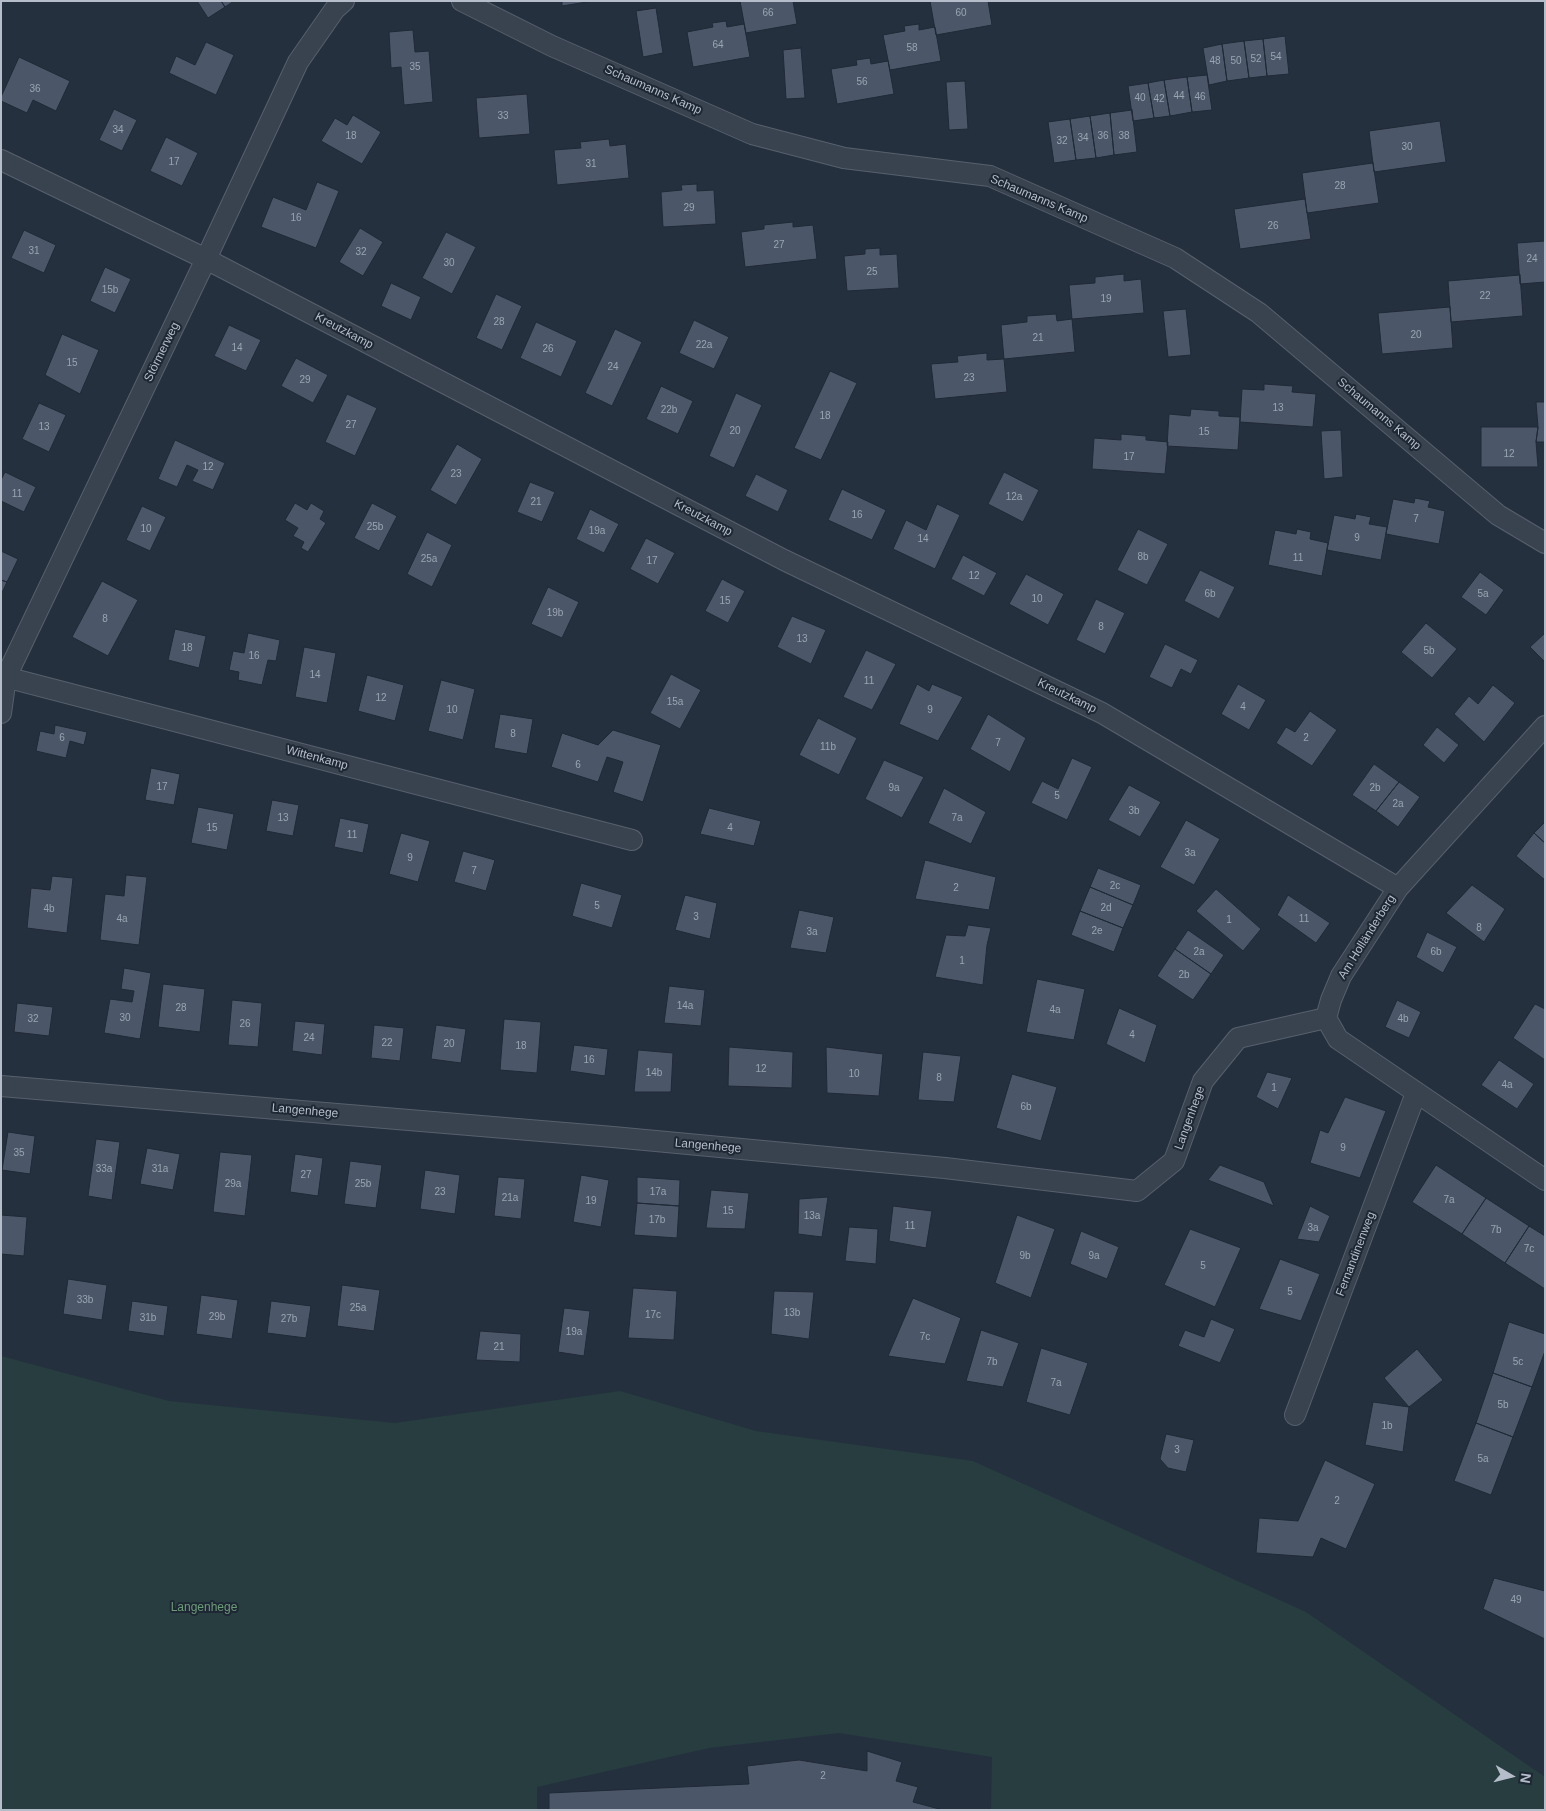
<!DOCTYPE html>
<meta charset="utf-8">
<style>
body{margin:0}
#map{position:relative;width:1546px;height:1811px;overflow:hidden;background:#25303f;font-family:Helvetica,sans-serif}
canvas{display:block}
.frame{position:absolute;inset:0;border:2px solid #b5bdca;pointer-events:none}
.north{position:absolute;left:1486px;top:1751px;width:50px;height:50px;-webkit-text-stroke:4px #1e2734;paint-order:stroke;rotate:98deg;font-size:14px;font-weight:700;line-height:20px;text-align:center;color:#b5bdca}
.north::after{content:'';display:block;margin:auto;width:18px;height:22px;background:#b5bdca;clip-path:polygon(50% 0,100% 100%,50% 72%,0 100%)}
</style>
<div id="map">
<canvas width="1546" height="1811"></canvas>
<div class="frame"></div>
<div class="north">N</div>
</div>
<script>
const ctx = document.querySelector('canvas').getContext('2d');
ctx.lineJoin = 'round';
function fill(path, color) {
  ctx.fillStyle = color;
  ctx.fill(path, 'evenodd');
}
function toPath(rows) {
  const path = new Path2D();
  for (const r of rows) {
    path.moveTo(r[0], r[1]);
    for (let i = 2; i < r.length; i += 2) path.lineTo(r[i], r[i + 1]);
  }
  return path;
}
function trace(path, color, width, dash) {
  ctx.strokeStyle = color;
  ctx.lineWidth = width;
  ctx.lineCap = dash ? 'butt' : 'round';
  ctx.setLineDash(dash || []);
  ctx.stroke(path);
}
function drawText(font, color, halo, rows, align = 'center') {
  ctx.font = font + ' Helvetica,sans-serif';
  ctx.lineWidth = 4;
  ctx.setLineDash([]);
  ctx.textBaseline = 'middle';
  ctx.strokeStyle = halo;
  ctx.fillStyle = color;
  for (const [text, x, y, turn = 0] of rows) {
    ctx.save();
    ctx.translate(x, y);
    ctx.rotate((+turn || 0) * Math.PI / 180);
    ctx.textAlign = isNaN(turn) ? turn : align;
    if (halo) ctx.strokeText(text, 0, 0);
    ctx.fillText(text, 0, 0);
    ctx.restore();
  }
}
const green = toPath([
 [1,1356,169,1401,395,1423,620,1391,756,1431,973,1461,1306,1612,1545,1777,1545,1810,991,1810,992,1757,839,1733,709,1748,537,1787,537,1810,1,1810]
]);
const building = toPath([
 [197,1,221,1,225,7,208,18,197,1],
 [221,1,234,1,225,7,221,1],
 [562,1,593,1,562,6,562,1],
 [740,1,793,1,797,24,746,33,740,1],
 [930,1,988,1,992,25,936,35,930,1],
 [656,8,663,53,643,57,636,11,656,8],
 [726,21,727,27,744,24,750,57,693,67,687,32,713,27,712,23,726,21],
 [919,24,919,30,935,27,941,61,890,70,883,35,905,31,904,26,919,24],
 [413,30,415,52,429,51,433,102,404,105,401,67,391,68,389,32,413,30],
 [1285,36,1289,74,1267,76,1263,39,1285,36],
 [1263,39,1267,76,1249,78,1244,41,1263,39],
 [1244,41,1249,78,1227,81,1222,44,1244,41],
 [206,42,234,55,216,95,169,73,176,56,195,65,206,42],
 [1222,44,1227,81,1209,85,1203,48,1222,44],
 [801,48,805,98,786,99,783,50,801,48],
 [19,57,70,81,56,111,33,100,27,113,1,101,1,97,19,57],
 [870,58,871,64,888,61,894,94,837,104,831,69,857,65,856,60,870,58],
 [1207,75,1212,110,1192,112,1187,77,1207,75],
 [1187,77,1192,112,1170,116,1164,80,1187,77],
 [1164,80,1170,116,1154,118,1148,83,1164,80],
 [965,81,968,129,949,130,946,82,965,81],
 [1148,83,1154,118,1133,121,1128,86,1148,83],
 [527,94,530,134,479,138,476,98,527,94],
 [114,109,137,120,122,151,99,140,114,109],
 [1132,110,1137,152,1114,155,1110,113,1132,110],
 [1110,113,1114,155,1096,158,1090,116,1110,113],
 [353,115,381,132,362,164,321,141,335,118,347,125,353,115],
 [1090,116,1096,158,1076,160,1070,119,1090,116],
 [1070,119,1076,160,1054,163,1048,122,1070,119],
 [1440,121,1446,162,1374,172,1369,131,1440,121],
 [166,137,198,153,182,186,150,171,166,137],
 [609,139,610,146,626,144,629,178,557,185,554,150,581,148,580,142,609,139],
 [1373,163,1379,203,1307,213,1302,173,1373,163],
 [317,182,339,191,316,248,261,227,273,197,306,210,317,182],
 [697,184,697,191,714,190,716,224,663,227,661,192,682,190,681,185,697,184],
 [1305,199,1311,239,1240,249,1234,209,1305,199],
 [793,222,793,227,813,225,817,259,745,267,741,232,764,229,764,225,793,222],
 [360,228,383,242,363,276,339,262,360,228],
 [24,230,56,245,44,273,11,258,24,230],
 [446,232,476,247,452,294,422,278,446,232],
 [1545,241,1545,282,1520,284,1517,243,1545,241],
 [880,248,880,255,897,254,899,288,847,291,844,256,865,254,865,249,880,248],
 [105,267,131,279,115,313,90,301,105,267],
 [1124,274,1124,281,1141,279,1144,313,1072,319,1069,285,1095,283,1095,277,1124,274],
 [1520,275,1523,316,1451,322,1448,281,1520,275],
 [391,283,421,297,411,320,381,306,391,283],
 [496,294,522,306,502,350,476,338,496,294],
 [1450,307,1453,348,1382,354,1378,313,1450,307],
 [1186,309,1191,355,1168,357,1163,311,1186,309],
 [1056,314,1057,321,1072,319,1075,352,1004,359,1001,325,1027,322,1027,316,1056,314],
 [694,320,729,337,714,369,679,353,694,320],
 [536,322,577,341,561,377,520,358,536,322],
 [229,325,261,340,246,371,214,356,229,325],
 [615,329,642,342,612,406,585,393,615,329],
 [62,334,99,350,80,394,45,375,62,334],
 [987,353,987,360,1004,359,1007,392,935,399,931,364,958,362,957,356,987,353],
 [296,358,328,375,313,403,281,386,296,358],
 [830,371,857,383,821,460,794,448,830,371],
 [1264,384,1293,386,1292,392,1316,394,1313,427,1240,422,1242,389,1264,390,1264,384],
 [661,386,693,401,678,434,646,419,661,386],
 [736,393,762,405,734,468,709,456,736,393],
 [347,394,377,408,355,456,325,442,347,394],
 [1536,402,1545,402,1545,442,1536,442,1538,427,1536,402],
 [39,403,66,415,49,452,22,439,39,403],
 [1191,409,1219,411,1219,416,1240,417,1238,450,1167,446,1169,414,1190,416,1191,409],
 [1481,427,1538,427,1536,442,1538,467,1481,467,1481,427],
 [1341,430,1343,477,1324,479,1321,431,1341,430],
 [1121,434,1146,436,1146,440,1168,442,1165,474,1092,469,1094,438,1121,440,1121,434],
 [175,440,225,463,213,490,192,481,198,470,187,465,177,487,158,479,175,440],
 [457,444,482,459,456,505,430,490,457,444],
 [5,472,36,487,24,512,1,501,1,480,5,472],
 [1004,472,1039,490,1023,522,988,504,1004,472],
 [756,474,788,490,778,512,745,496,756,474],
 [530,482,555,492,542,522,517,512,530,482],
 [842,489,886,510,872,540,828,520,842,489],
 [1415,498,1430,501,1428,507,1445,511,1439,544,1386,534,1393,499,1414,503,1415,498],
 [295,503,307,510,311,503,324,511,320,519,326,523,308,552,301,548,304,542,293,536,298,528,285,520,295,503],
 [372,503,397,516,379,551,354,538,372,503],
 [937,504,960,515,935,569,893,549,906,520,926,530,937,504],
 [142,506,166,517,150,551,126,540,142,506],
 [590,509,619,524,604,553,576,539,590,509],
 [1356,514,1371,517,1369,524,1387,527,1381,560,1327,550,1334,515,1355,519,1356,514],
 [1138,529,1168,544,1147,585,1117,570,1138,529],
 [1297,529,1311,532,1310,539,1328,543,1322,576,1268,565,1275,530,1296,534,1297,529],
 [427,532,452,545,432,587,407,574,427,532],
 [646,538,675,553,658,584,630,569,646,538],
 [1,551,18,559,7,582,1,580,1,551],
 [963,555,997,573,984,596,951,579,963,555],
 [1200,570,1235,587,1219,619,1184,601,1200,570],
 [1480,572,1504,590,1486,615,1461,597,1480,572],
 [1026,574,1064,594,1048,625,1009,604,1026,574],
 [722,579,745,591,728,623,705,611,722,579],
 [1,580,7,582,1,595,1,580],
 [102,581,138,600,108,656,72,637,102,581],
 [548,587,579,602,562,638,531,624,548,587],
 [1096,599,1125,613,1105,654,1076,640,1096,599],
 [792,616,826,630,811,664,777,647,792,616],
 [1426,623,1457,649,1432,678,1401,652,1426,623],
 [175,629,206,636,199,668,168,660,175,629],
 [248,633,280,640,276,661,268,660,262,685,238,680,239,672,229,670,233,651,244,653,248,633],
 [1545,633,1545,662,1530,647,1545,633],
 [1165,644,1198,660,1191,674,1181,669,1172,688,1149,677,1165,644],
 [304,647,336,653,327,703,295,697,304,647],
 [866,650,896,664,872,710,843,697,866,650],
 [671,674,701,690,680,729,650,713,671,674],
 [367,675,404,685,395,721,358,711,367,675],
 [441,680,475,689,463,740,428,731,441,680],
 [917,684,929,691,932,684,963,697,938,741,899,724,917,684],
 [1238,684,1266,700,1249,730,1221,714,1238,684],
 [1493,685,1515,703,1484,742,1454,714,1469,696,1478,704,1493,685],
 [1310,711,1337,730,1312,766,1276,743,1286,727,1295,732,1310,711],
 [500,714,533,719,527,754,494,748,500,714],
 [988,714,1026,738,1010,772,970,749,988,714],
 [818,718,857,738,839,775,799,755,818,718],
 [55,725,87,732,84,745,70,741,66,758,36,751,40,731,54,734,55,725],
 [1437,727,1459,745,1444,763,1423,745,1437,727],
 [613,730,661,745,643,802,613,792,623,762,607,757,598,782,551,767,562,733,598,745,613,730],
 [1072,758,1092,767,1067,820,1031,803,1042,781,1058,789,1072,758],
 [884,760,924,777,902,818,865,799,884,760],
 [1374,764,1399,782,1376,811,1352,795,1374,764],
 [151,768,180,774,174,805,145,800,151,768],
 [1399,782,1420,797,1398,827,1376,811,1399,782],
 [1129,785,1161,802,1140,837,1108,820,1129,785],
 [944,788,986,812,971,844,928,823,944,788],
 [272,800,299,805,293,836,266,831,272,800],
 [198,807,234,814,227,850,191,843,198,807],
 [709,808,761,821,754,846,700,834,709,808],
 [340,818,369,824,363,853,334,847,340,818],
 [1186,820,1220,839,1194,885,1160,867,1186,820],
 [1545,822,1545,843,1534,833,1545,822],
 [401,833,430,841,418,882,389,874,401,833],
 [1534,833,1545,843,1545,880,1516,856,1534,833],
 [463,851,495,860,486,891,454,882,463,851],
 [925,860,996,877,989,910,915,899,925,860],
 [1098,868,1141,885,1133,905,1090,887,1098,868],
 [126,875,147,877,139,945,100,940,105,894,124,896,126,875],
 [52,876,73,878,67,933,27,928,31,888,50,890,52,876],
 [581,883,622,895,612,928,572,916,581,883],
 [1472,885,1505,909,1484,942,1446,913,1472,885],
 [1090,887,1133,905,1123,928,1080,911,1090,887],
 [1216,889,1261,929,1243,951,1196,911,1216,889],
 [685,895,717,903,710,939,675,930,685,895],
 [1288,895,1330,923,1316,943,1277,915,1288,895],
 [799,910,834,917,826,953,790,948,799,910],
 [1080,911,1123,928,1114,952,1071,935,1080,911],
 [968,925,991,928,987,945,983,985,935,977,946,935,965,936,968,925],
 [1188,930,1224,955,1211,974,1175,949,1188,930],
 [1427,932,1457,947,1443,973,1416,957,1427,932],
 [1175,949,1211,974,1193,1000,1157,976,1175,949],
 [124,968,151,973,140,1039,104,1033,110,999,132,1002,134,991,121,989,124,968],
 [1037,979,1085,989,1074,1040,1026,1032,1037,979],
 [163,984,205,989,200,1032,158,1027,163,984],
 [669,986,705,990,701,1026,664,1023,669,986],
 [232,1000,262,1003,258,1047,228,1045,232,1000],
 [1397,1000,1421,1012,1409,1038,1385,1027,1397,1000],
 [17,1003,53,1007,49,1036,14,1032,17,1003],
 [1535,1004,1545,1009,1545,1060,1513,1038,1535,1004],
 [1119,1008,1157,1025,1145,1063,1106,1044,1119,1008],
 [504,1019,541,1022,537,1073,500,1070,504,1019],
 [295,1021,325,1024,322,1055,292,1051,295,1021],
 [374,1025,404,1028,400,1061,371,1058,374,1025],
 [436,1025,466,1029,461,1063,431,1059,436,1025],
 [574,1045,608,1049,605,1076,570,1071,574,1045],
 [729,1047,793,1052,792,1088,728,1086,729,1047],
 [826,1047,883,1054,879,1096,827,1093,826,1047],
 [638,1050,673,1053,671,1092,634,1092,638,1050],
 [923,1052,961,1056,954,1102,918,1100,923,1052],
 [1499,1060,1534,1084,1517,1109,1481,1085,1499,1060],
 [1267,1072,1292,1078,1278,1109,1256,1097,1267,1072],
 [1012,1074,1057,1087,1041,1141,996,1128,1012,1074],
 [1345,1097,1386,1111,1360,1178,1310,1163,1320,1130,1328,1133,1345,1097],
 [8,1132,35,1136,30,1174,2,1170,8,1132],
 [96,1139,120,1142,112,1200,88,1196,96,1139],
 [147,1148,180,1154,173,1190,140,1184,147,1148],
 [220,1152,252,1155,245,1216,213,1212,220,1152],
 [295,1154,323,1158,318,1196,290,1192,295,1154],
 [350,1161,382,1165,376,1208,344,1204,350,1161],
 [1220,1165,1264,1182,1274,1206,1208,1180,1220,1165],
 [1436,1165,1486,1198,1462,1234,1412,1202,1436,1165],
 [425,1170,460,1175,455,1214,420,1209,425,1170],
 [581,1175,609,1180,601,1227,573,1222,581,1175],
 [498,1177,525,1179,521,1219,494,1216,498,1177],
 [637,1177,680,1180,679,1206,637,1203,637,1177],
 [711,1190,749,1193,745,1229,706,1228,711,1190],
 [828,1197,822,1237,798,1234,799,1199,828,1197],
 [1486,1198,1529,1226,1505,1263,1462,1234,1486,1198],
 [637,1203,679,1206,677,1238,634,1235,637,1203],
 [893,1206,932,1211,926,1248,889,1241,893,1206],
 [1310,1206,1330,1216,1319,1242,1297,1239,1310,1206],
 [1,1215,27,1217,24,1256,1,1254,1,1215],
 [1017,1215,1055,1229,1031,1298,995,1283,1017,1215],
 [1529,1226,1545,1236,1545,1289,1505,1263,1529,1226],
 [849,1227,878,1229,876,1264,845,1261,849,1227],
 [1190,1229,1241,1248,1215,1307,1164,1285,1190,1229],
 [1081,1231,1119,1247,1107,1279,1070,1264,1081,1231],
 [1280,1259,1320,1274,1301,1321,1259,1309,1280,1259],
 [68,1279,107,1285,102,1320,63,1314,68,1279],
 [342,1285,380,1290,374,1331,337,1326,342,1285],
 [633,1288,677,1291,674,1340,628,1338,633,1288],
 [774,1291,814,1292,809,1339,771,1334,774,1291],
 [201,1295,238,1300,232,1339,196,1334,201,1295],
 [913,1298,961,1318,945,1364,888,1356,913,1298],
 [132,1301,168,1306,164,1336,128,1331,132,1301],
 [271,1301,311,1306,306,1338,267,1333,271,1301],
 [564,1308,590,1311,584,1356,558,1352,564,1308],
 [1211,1319,1235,1329,1220,1363,1178,1346,1185,1330,1204,1337,1211,1319],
 [1509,1322,1545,1334,1545,1351,1532,1387,1493,1373,1509,1322],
 [981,1330,1019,1343,1003,1387,966,1381,981,1330],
 [480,1331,521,1334,520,1362,476,1360,480,1331],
 [1041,1348,1088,1363,1070,1415,1026,1402,1041,1348],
 [1417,1349,1443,1380,1409,1407,1384,1378,1417,1349],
 [1493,1373,1532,1387,1513,1437,1476,1423,1493,1373],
 [1373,1402,1409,1407,1403,1452,1365,1445,1373,1402],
 [1476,1423,1513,1437,1491,1495,1454,1481,1476,1423],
 [1166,1434,1194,1440,1186,1472,1168,1468,1160,1459,1166,1434],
 [1325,1460,1375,1484,1346,1549,1321,1538,1313,1557,1256,1553,1259,1518,1298,1521,1325,1460],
 [1494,1578,1545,1591,1545,1639,1483,1609,1494,1578],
 [867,1751,902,1762,896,1781,918,1787,913,1802,943,1810,549,1810,549,1793,749,1784,747,1766,799,1760,867,1771,867,1751]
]);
const street = toPath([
 [462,1,552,46,752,134,844,158,990,176,1175,258,1259,313,1498,515,1545,543],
 [1,160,206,259,784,560,1102,713,1398,888],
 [1,676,632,840],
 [1,713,6,677,206,259,298,62,335,9,344,1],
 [1545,726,1398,888,1341,976,1331,1000,1326,1018,1338,1039,1545,1180],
 [1,1086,613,1137,945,1168,1137,1191,1174,1161,1203,1081,1238,1038,1326,1018],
 [1295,1415,1416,1093]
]);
const numberNames = [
 ["66",768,13],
 ["60",961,13],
 ["64",718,45],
 ["58",912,48],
 ["54",1276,57],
 ["52",1256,59],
 ["48",1215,61],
 ["50",1236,61],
 ["35",415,67],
 ["56",862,82],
 ["36",35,89],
 ["44",1179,96],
 ["46",1200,97],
 ["40",1140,98],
 ["42",1159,99],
 ["33",503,116],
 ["34",118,130],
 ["18",351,136],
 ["36",1103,136],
 ["38",1124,136],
 ["34",1083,138],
 ["32",1062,141],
 ["30",1407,147],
 ["17",174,162],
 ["31",591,164],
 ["28",1340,186],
 ["29",689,208],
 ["16",296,218],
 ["26",1273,226],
 ["27",779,245],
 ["31",34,251],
 ["32",361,252],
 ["24",1532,259],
 ["30",449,263],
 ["25",872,272],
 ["15b",110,290],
 ["22",1485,296],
 ["19",1106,299],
 ["28",499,322],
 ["20",1416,335],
 ["21",1038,338],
 ["22a",704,345],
 ["14",237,348],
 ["26",548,349],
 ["15",72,363],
 ["24",613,367],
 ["23",969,378],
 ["29",305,380],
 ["13",1278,408],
 ["22b",669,410],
 ["18",825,416],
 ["27",351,425],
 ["13",44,427],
 ["20",735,431],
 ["15",1204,432],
 ["12",1509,454],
 ["17",1129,457],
 ["12",208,467],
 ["23",456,474],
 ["11",17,494],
 ["12a",1014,497],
 ["21",536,502],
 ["16",857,515],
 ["7",1416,519],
 ["25b",375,527],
 ["10",146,529],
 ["19a",597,531],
 ["9",1357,538],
 ["14",923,539],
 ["8b",1143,557],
 ["11",1298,558],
 ["25a",429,559],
 ["17",652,561],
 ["12",974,576],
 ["6b",1210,594],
 ["5a",1483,594],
 ["10",1037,599],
 ["15",725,601],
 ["19b",555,613],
 ["8",105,619],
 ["8",1101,627],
 ["13",802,639],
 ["18",187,648],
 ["5b",1429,651],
 ["16",254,656],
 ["14",315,675],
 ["11",869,681],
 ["12",381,698],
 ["15a",675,702],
 ["4",1243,707],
 ["10",452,710],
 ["9",930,710],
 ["8",513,734],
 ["6",62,738],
 ["2",1306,738],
 ["7",998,743],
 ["11b",828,747],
 ["6",578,765],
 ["17",162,787],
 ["9a",894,788],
 ["2b",1375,788],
 ["5",1057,796],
 ["2a",1398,804],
 ["3b",1134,811],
 ["13",283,818],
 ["7a",957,818],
 ["15",212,828],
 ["4",730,828],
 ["11",352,835],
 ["3a",1190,853],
 ["9",410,858],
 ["7",474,871],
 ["2c",1115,886],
 ["2",956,888],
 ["5",597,906],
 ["2d",1106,908],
 ["4b",49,909],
 ["3",696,917],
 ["4a",122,919],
 ["11",1304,919],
 ["1",1229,920],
 ["8",1479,928],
 ["2e",1097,931],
 ["3a",812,932],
 ["2a",1199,952],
 ["6b",1436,952],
 ["1",962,961],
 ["2b",1184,975],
 ["14a",685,1006],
 ["28",181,1008],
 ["4a",1055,1010],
 ["30",125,1018],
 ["32",33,1019],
 ["4b",1403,1019],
 ["26",245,1024],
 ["4",1132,1035],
 ["24",309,1038],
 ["22",387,1043],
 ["20",449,1044],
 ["18",521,1046],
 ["16",589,1060],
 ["12",761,1069],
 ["14b",654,1073],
 ["10",854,1074],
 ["8",939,1078],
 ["4a",1507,1085],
 ["1",1274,1088],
 ["6b",1026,1107],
 ["9",1343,1148],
 ["35",19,1153],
 ["33a",104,1169],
 ["31a",160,1169],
 ["27",306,1175],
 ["29a",233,1184],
 ["25b",363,1184],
 ["23",440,1192],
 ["17a",658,1192],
 ["21a",510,1198],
 ["7a",1449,1200],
 ["19",591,1201],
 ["15",728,1211],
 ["13a",812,1216],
 ["17b",657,1220],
 ["11",910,1226],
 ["3a",1313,1228],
 ["7b",1496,1230],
 ["7c",1529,1249],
 ["9b",1025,1256],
 ["9a",1094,1256],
 ["5",1203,1266],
 ["5",1290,1292],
 ["33b",85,1300],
 ["25a",358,1308],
 ["13b",792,1313],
 ["17c",653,1315],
 ["29b",217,1317],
 ["31b",148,1318],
 ["27b",289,1319],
 ["19a",574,1332],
 ["7c",925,1337],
 ["21",499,1347],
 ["7b",992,1362],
 ["5c",1518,1362],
 ["7a",1056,1383],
 ["5b",1503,1405],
 ["1b",1387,1426],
 ["3",1177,1450],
 ["5a",1483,1459],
 ["2",1337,1501],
 ["49",1516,1600],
 ["2",823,1776]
];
const streetNames = [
 ["Schaumanns Kamp",653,90,24],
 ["Schaumanns Kamp",1039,199,23],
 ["Kreutzkamp",344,331,28],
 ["Störmerweg",162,352,-64],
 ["Schaumanns Kamp",1379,414,40],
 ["Kreutzkamp",703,518,28],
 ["Kreutzkamp",1067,696,26],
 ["Wittenkamp",317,758,15],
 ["Am Holländerberg",1367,937,-58],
 ["Langenhege",305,1111,5],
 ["Langenhege",1190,1118,-70],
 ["Langenhege",708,1146,5],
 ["Fernandinenweg",1356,1254,-69]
];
const parkNames = [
 ["Langenhege",204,1608]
];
fill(green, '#273d40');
fill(building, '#4b5768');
trace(building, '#202936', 1);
trace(street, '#57606d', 22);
trace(street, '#39424f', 20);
drawText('10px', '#9aa4b2', null, numberNames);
drawText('12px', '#b5bdca', '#1e2734', streetNames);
drawText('12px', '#6c9b77', '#1e2734', parkNames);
</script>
